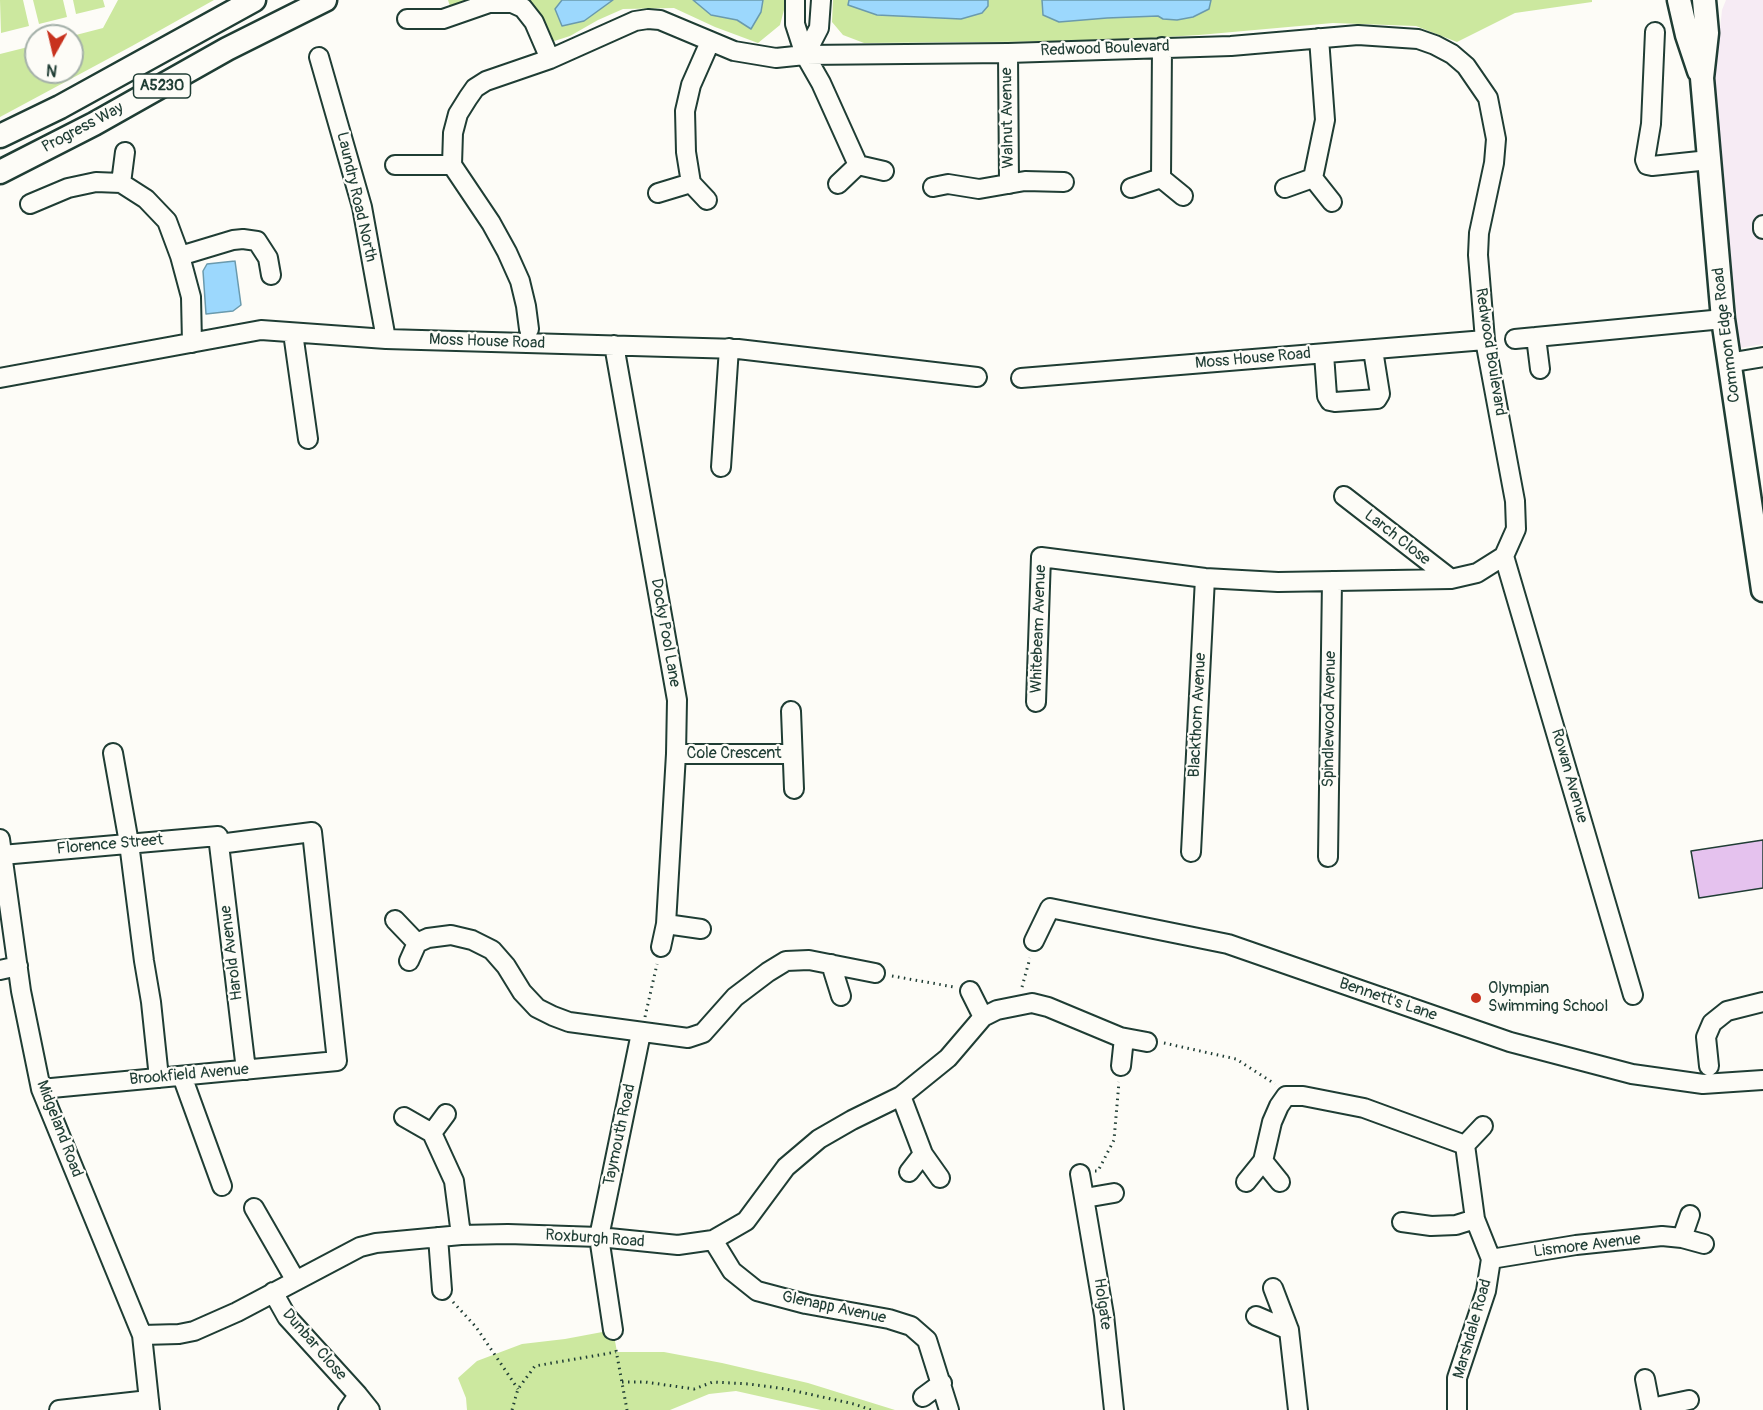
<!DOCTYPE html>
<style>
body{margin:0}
#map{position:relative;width:1763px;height:1410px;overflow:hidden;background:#fdfcf7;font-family:Pangolin,sans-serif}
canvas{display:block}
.north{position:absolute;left:24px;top:24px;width:60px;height:60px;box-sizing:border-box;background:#fdfcf7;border:2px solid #a4b0a9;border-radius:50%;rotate:188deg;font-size:16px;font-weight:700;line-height:24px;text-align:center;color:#1f3d34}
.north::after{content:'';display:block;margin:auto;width:21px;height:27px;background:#c8321e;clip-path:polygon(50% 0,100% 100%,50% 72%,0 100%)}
</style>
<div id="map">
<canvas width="1763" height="1410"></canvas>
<div class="north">N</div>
</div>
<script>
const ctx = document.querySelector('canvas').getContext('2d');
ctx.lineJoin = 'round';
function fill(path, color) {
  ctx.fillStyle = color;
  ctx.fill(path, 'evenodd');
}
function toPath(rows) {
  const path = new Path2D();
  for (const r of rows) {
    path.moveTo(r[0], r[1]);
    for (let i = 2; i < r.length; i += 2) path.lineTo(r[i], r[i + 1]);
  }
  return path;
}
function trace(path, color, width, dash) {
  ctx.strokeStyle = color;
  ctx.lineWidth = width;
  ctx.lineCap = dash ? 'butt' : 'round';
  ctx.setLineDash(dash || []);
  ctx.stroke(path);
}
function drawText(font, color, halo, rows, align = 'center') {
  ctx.font = font + ' Pangolin,sans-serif';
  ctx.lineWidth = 4.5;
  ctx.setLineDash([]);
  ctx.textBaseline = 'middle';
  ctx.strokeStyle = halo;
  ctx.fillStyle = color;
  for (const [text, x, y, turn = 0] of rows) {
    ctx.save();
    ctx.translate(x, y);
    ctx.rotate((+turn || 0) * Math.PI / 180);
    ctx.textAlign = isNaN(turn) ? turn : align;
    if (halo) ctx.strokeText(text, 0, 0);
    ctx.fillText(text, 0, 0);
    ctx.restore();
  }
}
const built = toPath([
 [1726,0,1763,0,1763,344,1740,348,1714,87,1722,10]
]);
const green = toPath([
 [0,0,23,0,29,26,1,33],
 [33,0,63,0,67,17,39,24],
 [73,0,103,0,105,7,76,14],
 [118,0,214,0,132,46,0,117,0,54,36,45,36,72,72,72,72,36,103,28],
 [448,0,784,0,784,10,780,25,758,43,715,27,674,8,623,9,598,20,570,36,545,44,523,7,453,16],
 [833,0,1592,0,1592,2,1515,13,1457,42,1416,26,1333,23,1199,35,1099,41,864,43,843,35,832,22],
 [613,1330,617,1352,664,1352,722,1363,808,1383,895,1410,821,1410,736,1391,709,1394,670,1410,467,1410,466,1398,458,1378,477,1361,522,1344,565,1339]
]);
const water = toPath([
 [562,0,613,0,584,21,562,26,555,9,562,0],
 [693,0,763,0,761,12,751,29,737,20,711,15,693,0],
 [849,0,988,0,988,6,982,13,961,19,877,15,848,5,849,0],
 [1042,0,1211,0,1209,9,1193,17,1177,20,1163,19,1158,16,1107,18,1059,22,1043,15,1042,0],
 [235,261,241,305,233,311,206,314,203,271,207,264,235,261]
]);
const building = toPath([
 [1763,840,1763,888,1699,898,1691,851,1763,840]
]);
const path = toPath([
 [892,976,954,987],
 [1022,987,1030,958],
 [645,1017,657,964],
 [1164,1043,1236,1059,1275,1084],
 [1095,1171,1098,1171,1114,1140,1119,1082],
 [453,1302,476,1327,518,1389],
 [616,1350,627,1410],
 [622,1382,645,1382,694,1389,713,1382,749,1384,786,1389,854,1404,871,1410],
 [512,1410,518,1389,535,1366,616,1352]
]);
const minor = toPath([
 [795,0,795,24,805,55,821,83,858,165,838,184],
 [407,19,443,19,489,3,512,3,523,8,534,22,550,59],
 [1655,32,1651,124,1645,160,1647,165,1652,166,1709,160],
 [1319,38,1325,120,1313,178,1332,202],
 [1008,53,1009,184],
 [805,55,819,28,821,0],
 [319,57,362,207,386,339],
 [395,165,452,165],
 [858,165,884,171],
 [1161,178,1183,196],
 [121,183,125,152],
 [691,183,707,200],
 [933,187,948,184,979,189,1025,181,1064,182],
 [1131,188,1161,178,1162,47],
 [1285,188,1313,178],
 [658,193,691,183,686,152,685,111,691,85,710,42],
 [30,204,68,188,96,182,121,183,146,199,167,221,180,256,191,297,192,343],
 [1763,225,1763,229],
 [180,256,233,240,243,239,257,241,268,258,271,275],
 [529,329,526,306,520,281,507,252,491,223,452,165,453,133,458,114,468,98,475,88,486,81,550,59,635,21,648,19,660,20,734,51,776,58,805,55,1008,53,1231,46,1358,35,1418,39,1435,45,1452,54,1466,66,1488,98,1496,139,1494,163,1479,233,1478,255,1485,340,1515,501,1516,529,1504,556,1477,573,1451,579,1278,582,1205,578,1041,557,1036,702],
 [293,333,308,439],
 [1536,337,1540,369],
 [1515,339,1723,319],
 [614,345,677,700,676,754,666,924,661,947],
 [1324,354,1327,396,1330,401,1335,402,1377,399,1380,394,1373,350],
 [1728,363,1763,357],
 [0,378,261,330,386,339,738,349,977,377],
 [1021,378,1485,340],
 [721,467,729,348],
 [1344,496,1451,579],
 [1504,556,1633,995],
 [791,711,794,789],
 [113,753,129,843,144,961,151,1002,159,1078],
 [676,754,792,754],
 [0,839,21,991,41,1089,142,1335,150,1410],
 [1191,852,1205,578],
 [2,855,218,836,246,1070],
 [1328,857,1332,581],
 [395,920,417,943],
 [666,924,701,929],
 [1034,941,1050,908,1228,944,1510,1042,1632,1074,1703,1084,1763,1080],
 [409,961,417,943,428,938,451,935,472,940,492,950,506,966,522,992,537,1008,553,1016,569,1022,688,1038,703,1033,735,997,768,972,786,961,809,960,875,973],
 [831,964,841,996],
 [0,970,18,966],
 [970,991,983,1017],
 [1121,1066,1124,1038],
 [1709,1066,1706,1037,1712,1023,1727,1011,1763,1002],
 [182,1076,222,1186],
 [41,1089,337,1061,312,832,219,844],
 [901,1096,923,1154,940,1178],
 [446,1114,432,1133,454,1181,461,1235],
 [404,1117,432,1133],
 [1465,1145,1483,1126],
 [909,1172,923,1154],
 [1080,1174,1104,1315,1114,1410],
 [1246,1182,1263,1161],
 [1280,1182,1263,1161,1272,1122,1279,1106,1286,1096,1303,1096,1364,1108,1465,1145,1475,1219,1491,1259,1486,1291,1457,1378,1457,1410],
 [1085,1198,1114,1193],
 [254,1208,296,1281],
 [1402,1222,1431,1226,1456,1225,1475,1219],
 [438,1237,442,1290],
 [1682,1238,1690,1215],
 [713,1240,732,1271,757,1291,806,1304,889,1319,911,1326,927,1340,949,1410],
 [1491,1259,1576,1245,1662,1236,1682,1238,1704,1244],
 [1273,1288,1289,1330],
 [273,1292,287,1317,358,1395,348,1410],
 [1256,1316,1289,1330,1298,1410],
 [613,1330,599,1237,641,1033],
 [142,1335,179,1334,194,1331,237,1312,360,1247,376,1243,461,1235,508,1234,599,1237,678,1245,713,1240,746,1221,786,1167,819,1139,852,1120,901,1096,948,1058,983,1017,997,1010,1032,1003,1048,1007,1120,1037,1147,1042],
 [1645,1379,1651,1410],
 [358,1395,370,1410],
 [923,1397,942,1383],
 [1651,1408,1689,1400],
 [59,1410,149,1400]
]);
const major = toPath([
 [1679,0,1687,35,1699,71],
 [1704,0,1707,33,1702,78,1723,319,1763,590],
 [0,136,60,107,254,0],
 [0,172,94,124,227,49,325,0]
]);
const markers = [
 [1476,998,6,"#c8321e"]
];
const shields = [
 [162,86,57]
];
const shieldNames = [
 ["A5230",162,86]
];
const streetNames = [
 ["Redwood Boulevard",1105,49,-2],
 ["Walnut Avenue",1008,118,-91],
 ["Progress Way",83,128,-28],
 ["Laundry Road North",356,197,77],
 ["Common Edge Road",1727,335,-97],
 ["Moss House Road",487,342,2],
 ["Redwood Boulevard",1490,352,81],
 ["Moss House Road",1253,359,-5],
 ["Larch Close",1397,538,38],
 ["Whitebeam Avenue",1039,629,-88],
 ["Docky Pool Lane",665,633,80],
 ["Blackthorn Avenue",1198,715,-87],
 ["Spindlewood Avenue",1330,719,-89],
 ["Cole Crescent",734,754],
 ["Rowan Avenue",1569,776,74],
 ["Florence Street",110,845,-5],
 ["Harold Avenue",232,953,-97],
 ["Bennett's Lane",1388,1000,19],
 ["Brookfield Avenue",189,1075,-5],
 ["Midgeland Road",59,1129,69],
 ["Taymouth Road",620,1135,-78],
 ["Roxburgh Road",595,1239,4],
 ["Lismore Avenue",1587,1246,-7],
 ["Holgate",1102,1304,82],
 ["Glenapp Avenue",834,1308,12],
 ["Marshdale Road",1473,1329,-74],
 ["Dunbar Close",314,1345,49]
];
const poiNames = [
 ["Olympian",1488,989],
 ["Swimming School",1488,1007]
];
fill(built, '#f6ebf4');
fill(green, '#cce89f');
fill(water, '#9cd8fd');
trace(water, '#6a9aad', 1.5);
fill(building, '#e5c2ee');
trace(building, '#1f3d34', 1.5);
trace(minor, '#1f3d34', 22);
trace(major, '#1f3d34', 27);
trace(path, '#1f3d34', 3, [1.5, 4.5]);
trace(minor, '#fdfcf7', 18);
trace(major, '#fdfcf7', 22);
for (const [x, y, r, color] of markers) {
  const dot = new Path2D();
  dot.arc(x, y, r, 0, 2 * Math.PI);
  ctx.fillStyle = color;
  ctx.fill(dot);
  trace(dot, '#fdfcf7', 2);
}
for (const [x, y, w] of shields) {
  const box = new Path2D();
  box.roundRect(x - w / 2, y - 12, w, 24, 4.5);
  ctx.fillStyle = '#fdfcf7';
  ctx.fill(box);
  trace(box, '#1f3d34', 1.5);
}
drawText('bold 15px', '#1f3d34', null, shieldNames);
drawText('16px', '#1f3d34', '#fdfcf7', streetNames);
drawText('16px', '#1f3d34', '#fdfcf7', poiNames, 'left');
</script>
